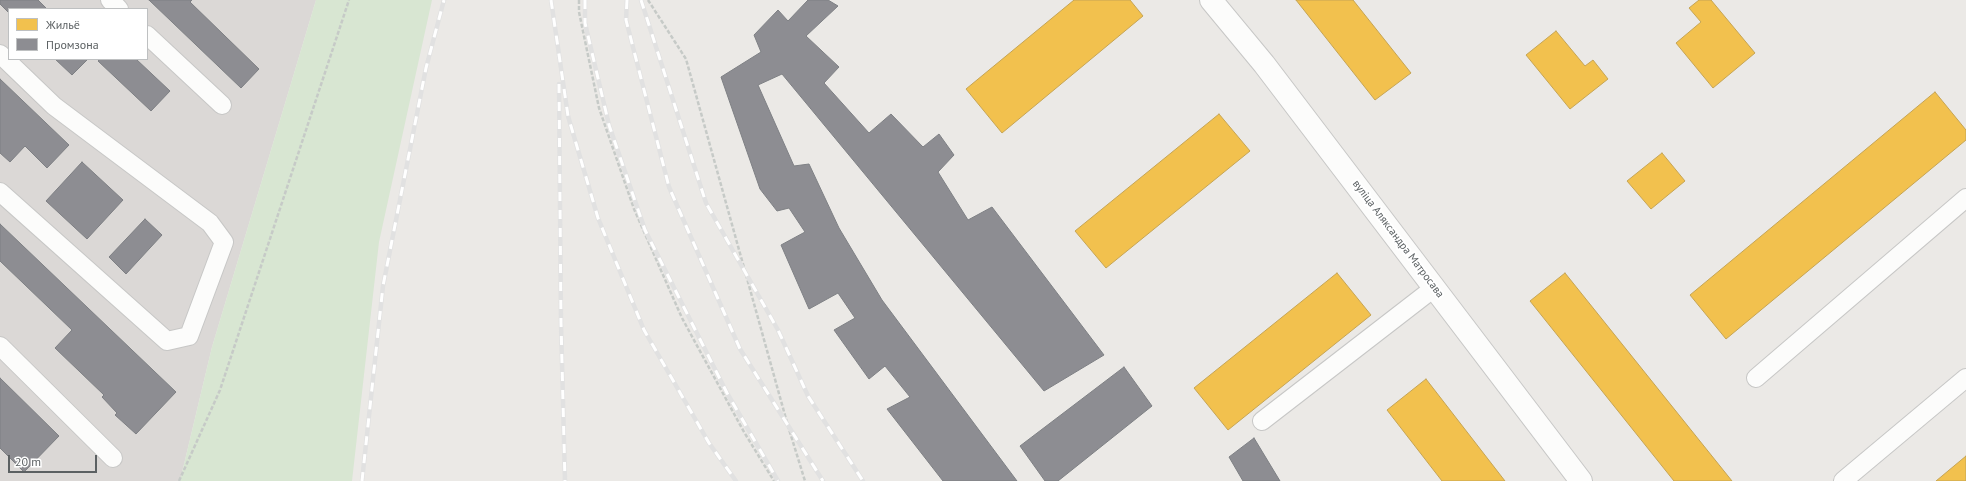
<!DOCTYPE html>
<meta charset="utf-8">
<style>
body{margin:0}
#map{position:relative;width:1966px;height:481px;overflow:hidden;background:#ebe9e6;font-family:"PT Sans",sans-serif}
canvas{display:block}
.legend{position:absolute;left:8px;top:8px;width:140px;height:52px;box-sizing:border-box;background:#fff;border:1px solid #bec0c1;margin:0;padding:5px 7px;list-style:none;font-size:12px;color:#5c6163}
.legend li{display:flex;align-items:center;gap:8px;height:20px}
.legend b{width:20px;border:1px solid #bec0c1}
.scale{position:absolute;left:8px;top:455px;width:89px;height:18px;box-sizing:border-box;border:2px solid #5c6163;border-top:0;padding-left:5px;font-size:12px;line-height:14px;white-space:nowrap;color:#5c6163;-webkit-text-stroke:3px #fff;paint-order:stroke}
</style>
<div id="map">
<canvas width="1966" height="481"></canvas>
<ul class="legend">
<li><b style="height:11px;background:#f2c14e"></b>Жильё</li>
<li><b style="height:11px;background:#8d8d92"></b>Промзона</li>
</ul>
<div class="scale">20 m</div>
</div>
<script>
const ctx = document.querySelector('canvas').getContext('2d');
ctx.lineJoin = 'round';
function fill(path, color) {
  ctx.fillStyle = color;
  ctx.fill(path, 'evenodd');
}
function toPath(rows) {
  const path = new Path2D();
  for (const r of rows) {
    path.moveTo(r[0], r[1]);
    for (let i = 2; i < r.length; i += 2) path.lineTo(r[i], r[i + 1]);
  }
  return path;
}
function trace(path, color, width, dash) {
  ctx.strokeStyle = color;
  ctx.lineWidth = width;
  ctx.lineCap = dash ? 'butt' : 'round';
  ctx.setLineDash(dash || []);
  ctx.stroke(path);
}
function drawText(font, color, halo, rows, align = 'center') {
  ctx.font = font + ' "PT Sans",sans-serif';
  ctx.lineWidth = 4;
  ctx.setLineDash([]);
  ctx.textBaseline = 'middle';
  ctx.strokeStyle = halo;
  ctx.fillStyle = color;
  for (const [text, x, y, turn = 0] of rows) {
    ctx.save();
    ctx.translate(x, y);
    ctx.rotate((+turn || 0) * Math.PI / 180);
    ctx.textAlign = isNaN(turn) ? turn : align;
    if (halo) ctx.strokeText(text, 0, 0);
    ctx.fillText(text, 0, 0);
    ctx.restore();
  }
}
const industrial = toPath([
 [0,0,316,0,212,347,180,481,0,481],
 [9,9,147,9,147,59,9,59]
]);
const green = toPath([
 [316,0,432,0,379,242,352,481,180,481,212,347]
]);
const homes = toPath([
 [1074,0,1130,0,1143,16,1002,133,966,89,1074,0],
 [1296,0,1353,0,1411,73,1375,100,1296,0],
 [1699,0,1711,0,1755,53,1713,88,1676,43,1701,22,1689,8,1699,0],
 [1556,31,1585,66,1593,60,1608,79,1570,109,1526,55,1556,31],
 [1935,92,1966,130,1966,140,1726,339,1690,295,1935,92],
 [1219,114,1250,151,1106,268,1075,231,1219,114],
 [1662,153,1685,181,1651,209,1627,181,1662,153],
 [1337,273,1371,315,1228,430,1194,388,1337,273],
 [1565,273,1732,481,1674,481,1530,301,1565,273],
 [1426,379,1505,481,1442,481,1387,410,1426,379],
 [1966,456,1966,481,1936,481,1966,456]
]);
const industry = toPath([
 [0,0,38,0,47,9,9,9,9,13,0,4,0,0],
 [149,0,192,0,190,2,259,69,241,88,149,0],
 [808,0,828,0,838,6,806,36,839,67,824,83,869,133,891,114,923,147,939,134,954,155,938,172,968,220,992,207,1104,355,1044,391,782,74,758,85,794,166,809,164,839,228,882,300,1017,481,943,481,887,409,910,397,885,366,869,379,834,330,855,318,838,293,809,309,781,245,805,232,789,208,777,211,760,189,721,77,761,52,754,35,778,10,788,21,808,0],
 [55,59,88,59,72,75,55,59],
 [100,59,136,59,170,91,151,111,98,61,100,59],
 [0,79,69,145,47,168,25,146,10,162,0,153,0,79],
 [82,162,123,200,87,239,46,201,82,162],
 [145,219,162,235,126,274,109,257,145,219],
 [0,224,176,392,136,434,115,415,117,413,102,397,104,395,55,348,72,330,0,261,0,224],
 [1124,367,1152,406,1058,481,1045,481,1020,446,1124,367],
 [0,378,59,436,24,472,0,448,0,378],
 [1254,438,1280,481,1243,481,1229,457,1254,438]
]);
const path = toPath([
 [579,0,579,12,599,108,634,209,682,318,744,432,774,481],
 [648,0,686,59,788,426,805,481],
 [179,481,220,390,349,0]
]);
const lane = toPath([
 [110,0,119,9],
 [147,35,222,105],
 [0,54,54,106,210,223,224,242,189,336,167,341,0,192],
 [0,346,113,458],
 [1756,378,1966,198],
 [1262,421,1434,288],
 [1843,481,1966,378]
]);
const street = toPath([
 [1211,0,1264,64,1581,481]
]);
const rail = toPath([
 [551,0,568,116,598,218,644,330,709,443,736,481],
 [585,0,585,23,609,125,645,230,727,393,778,481],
 [627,0,626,20,669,187,740,349,823,481],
 [641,0,706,203,778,330,808,396,863,481],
 [559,84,561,323,565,481],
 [362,481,383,286,426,68,444,0]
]);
const streetNames = [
 ["вуліца Аляксандра Матросава",1398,239,53]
];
fill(industrial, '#dbd8d6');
fill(green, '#d8e6d2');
fill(homes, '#f2c14e');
trace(homes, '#c5a454', 1);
fill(industry, '#8d8d92');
trace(industry, '#7e8084', 1);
trace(lane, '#c7c7c6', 20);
trace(street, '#c7c7c6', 24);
trace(path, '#c6cac7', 2.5, [4, 2]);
trace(lane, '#fcfcfb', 18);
trace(street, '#fcfcfb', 22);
trace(rail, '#e1e1e1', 4.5);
trace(rail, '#fff', 3, [9]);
drawText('11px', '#5c6163', '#fff', streetNames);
</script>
